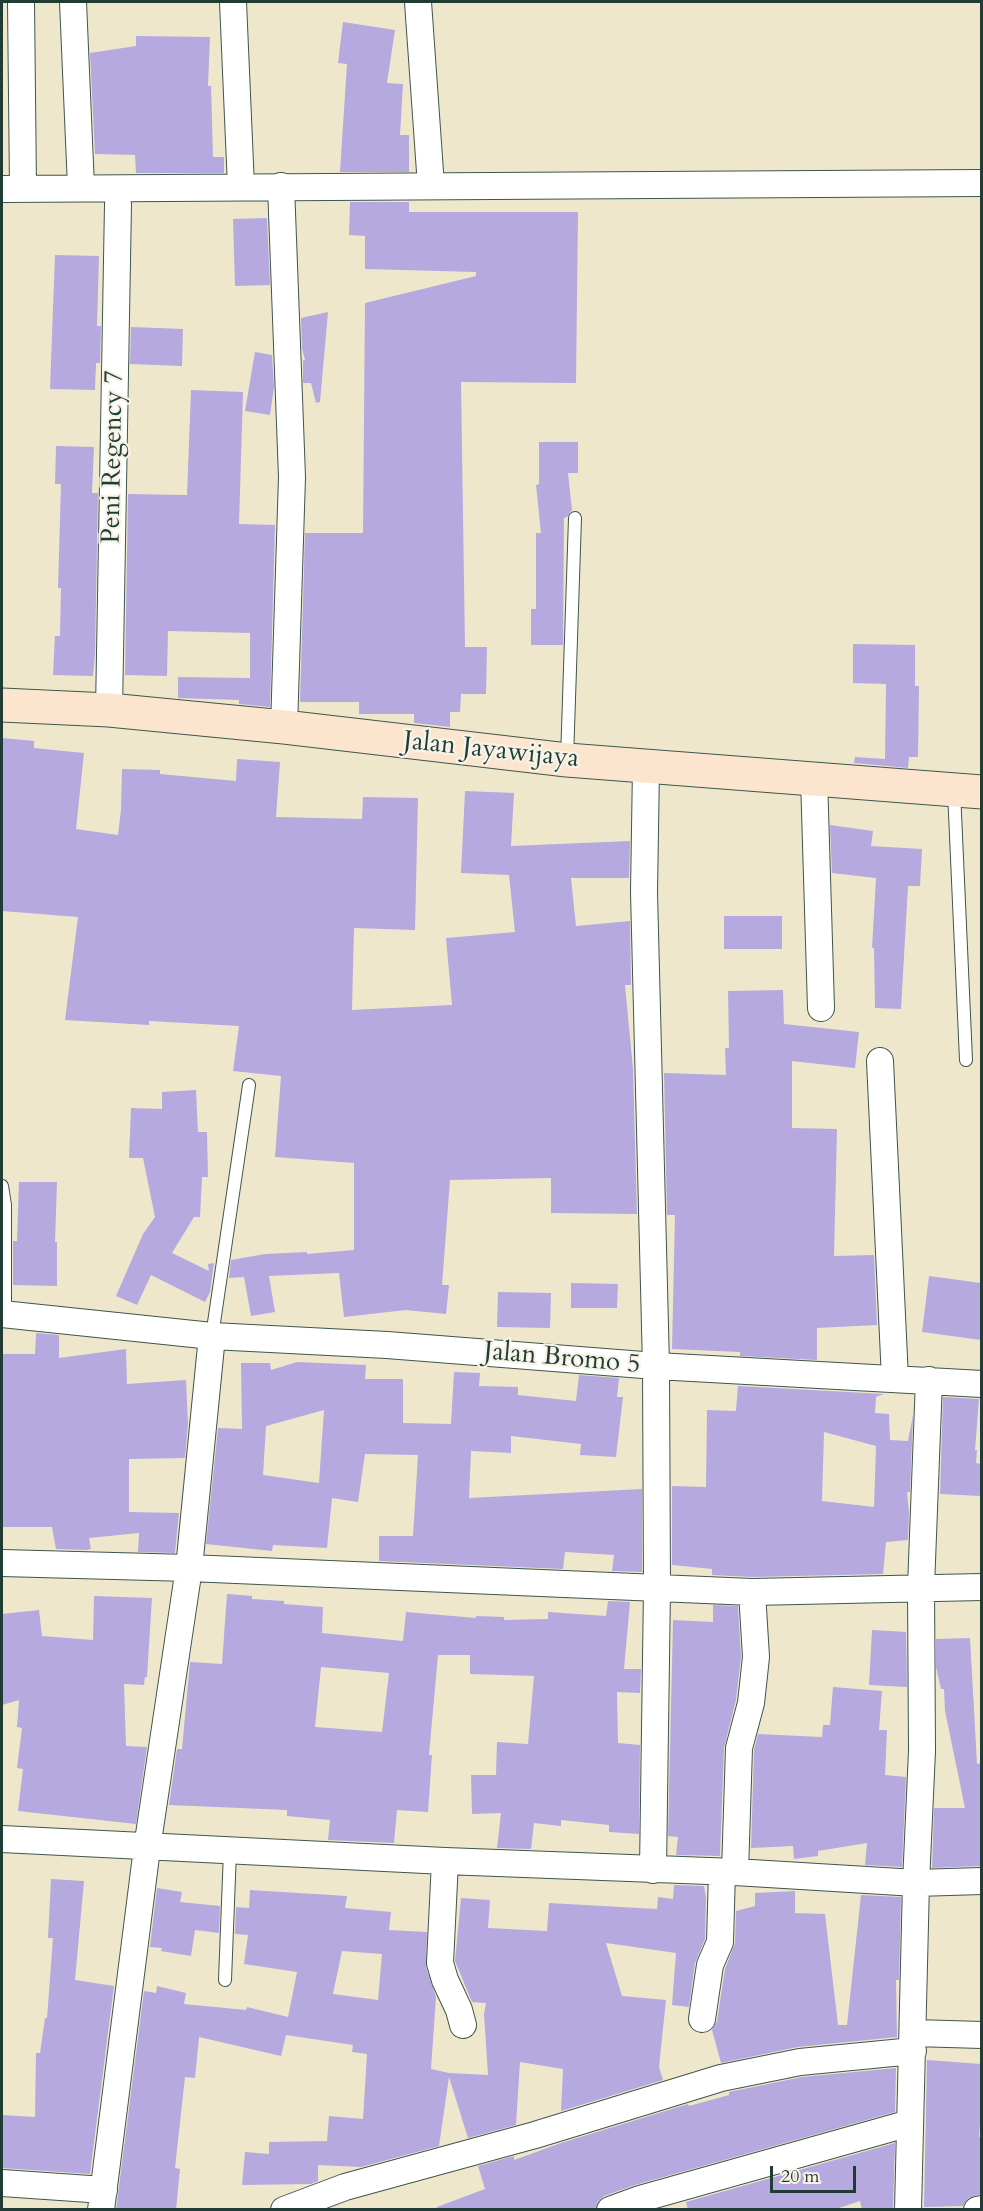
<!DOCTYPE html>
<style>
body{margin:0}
#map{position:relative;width:983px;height:2211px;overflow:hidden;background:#efe7cc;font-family:Cardo,serif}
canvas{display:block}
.frame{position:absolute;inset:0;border:3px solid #1f3d34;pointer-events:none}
.scale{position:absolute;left:770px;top:2166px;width:86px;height:27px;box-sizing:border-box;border:3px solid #1f3d34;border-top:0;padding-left:8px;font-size:18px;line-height:21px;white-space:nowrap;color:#1f3d34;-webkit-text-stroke:4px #f7f3e8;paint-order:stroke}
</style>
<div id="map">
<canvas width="983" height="2211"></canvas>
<div class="frame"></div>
<div class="scale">20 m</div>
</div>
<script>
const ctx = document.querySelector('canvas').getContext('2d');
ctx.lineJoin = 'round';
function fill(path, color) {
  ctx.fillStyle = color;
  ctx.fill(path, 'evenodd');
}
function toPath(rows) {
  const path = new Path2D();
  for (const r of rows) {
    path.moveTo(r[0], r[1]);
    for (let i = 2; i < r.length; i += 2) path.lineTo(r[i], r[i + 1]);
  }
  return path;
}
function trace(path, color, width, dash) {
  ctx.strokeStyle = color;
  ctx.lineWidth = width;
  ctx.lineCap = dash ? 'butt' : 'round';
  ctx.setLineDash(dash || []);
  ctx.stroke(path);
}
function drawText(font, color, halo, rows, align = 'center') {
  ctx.font = font + ' Cardo,serif';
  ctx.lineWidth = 4.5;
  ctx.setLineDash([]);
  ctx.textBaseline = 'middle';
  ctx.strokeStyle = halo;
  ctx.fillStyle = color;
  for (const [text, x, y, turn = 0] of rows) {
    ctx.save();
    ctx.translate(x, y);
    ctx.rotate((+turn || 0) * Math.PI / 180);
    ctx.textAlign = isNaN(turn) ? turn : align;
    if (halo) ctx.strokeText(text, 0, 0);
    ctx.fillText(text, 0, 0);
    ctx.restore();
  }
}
const building = toPath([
 [343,22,395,30,387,83,403,84,400,135,409,135,409,172,340,172,347,64,338,63],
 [136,36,210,37,208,86,211,86,213,157,224,157,224,173,136,173,135,155,95,154,90,53,136,46],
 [350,202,409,202,409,212,578,212,576,383,461,382,465,647,487,647,486,694,461,694,460,712,450,712,450,727,414,723,414,714,359,714,359,702,300,702,305,533,363,533,365,303,476,276,476,272,365,269,365,236,349,235],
 [267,218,270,285,235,286,233,219],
 [55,255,99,256,97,326,101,326,100,363,96,363,95,390,50,389],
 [328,312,320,402,316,403,311,383,303,383,303,360,305,360,302,348,301,318],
 [131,327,183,329,182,366,130,364],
 [255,352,272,355,274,387,270,415,245,411],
 [191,390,243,392,239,524,275,525,270,707,239,704,239,700,178,698,178,677,250,678,250,633,168,631,167,676,125,675,128,494,187,495],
 [539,442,578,442,578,473,568,473,572,510,567,517,564,518,563,645,531,645,531,609,536,609,536,533,541,533,536,485,539,484],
 [56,446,94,447,92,493,98,493,95,654,93,676,53,675,55,636,60,636,61,588,58,588,61,484,55,484],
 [853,644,915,645,915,686,919,686,918,757,909,757,908,768,854,763,855,757,885,759,886,684,853,683],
 [2,738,34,741,34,748,84,753,76,829,118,835,121,810,122,769,160,770,160,774,236,781,237,759,280,762,276,817,362,819,363,797,418,798,415,930,354,928,352,1010,452,1005,446,938,515,932,509,875,461,873,465,791,514,793,511,846,630,841,629,878,571,878,576,926,630,921,631,985,625,985,633,1069,637,1214,551,1213,551,1178,450,1180,442,1285,449,1285,446,1314,406,1310,344,1317,339,1273,269,1276,275,1312,251,1316,244,1277,229,1278,231,1260,265,1254,307,1252,307,1254,354,1250,354,1163,275,1157,281,1076,233,1071,239,1026,149,1021,149,1025,65,1020,78,917,2,911],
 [830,825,873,831,871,846,922,849,920,886,908,886,901,1009,875,1008,874,948,872,948,876,878,832,873],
 [724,916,782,916,782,949,724,949],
 [783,990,784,1024,859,1032,855,1068,792,1061,792,1128,837,1129,834,1256,874,1255,877,1325,817,1328,817,1360,740,1356,740,1352,672,1349,675,1215,667,1215,664,1073,726,1075,725,1048,729,1048,728,991],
 [196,1090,198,1132,207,1132,208,1177,202,1177,200,1217,194,1217,172,1253,209,1271,208,1264,214,1263,210,1292,205,1302,151,1275,137,1305,116,1296,143,1234,155,1217,143,1158,129,1158,131,1108,162,1109,162,1092],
 [19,1182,57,1182,55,1242,57,1242,57,1286,13,1285,13,1241,17,1241],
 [929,1276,981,1283,981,1340,922,1332],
 [571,1283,618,1284,617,1308,571,1308],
 [498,1292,551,1293,550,1328,497,1327],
 [36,1333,59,1335,59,1358,126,1349,127,1384,186,1380,188,1423,185,1458,129,1459,129,1512,179,1513,175,1553,138,1552,139,1533,89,1538,91,1549,86,1550,56,1549,52,1527,2,1527,2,1354,35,1354],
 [297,1362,366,1365,365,1379,403,1379,403,1423,451,1424,454,1372,480,1373,479,1386,518,1387,518,1395,576,1401,579,1375,619,1378,617,1397,623,1397,616,1457,580,1455,581,1444,511,1436,511,1453,471,1451,469,1498,642,1489,642,1572,612,1571,614,1555,565,1552,563,1569,379,1561,379,1536,413,1536,418,1455,365,1454,358,1502,332,1498,327,1548,273,1545,272,1551,206,1544,218,1428,242,1429,241,1363,270,1363,271,1370],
 [324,1410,319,1483,263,1475,266,1426],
 [738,1386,884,1394,876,1397,875,1413,889,1414,890,1440,908,1441,913,1415,910,1492,907,1492,909,1512,908,1540,886,1542,883,1574,752,1577,712,1575,712,1569,672,1565,672,1486,706,1487,707,1410,736,1411],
 [824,1432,876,1446,874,1507,822,1501],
 [943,1397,979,1399,975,1450,977,1450,976,1463,981,1464,981,1496,940,1494],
 [227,1594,252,1596,252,1599,284,1601,284,1604,323,1607,322,1633,403,1641,406,1612,476,1618,476,1616,504,1617,504,1620,548,1619,548,1612,606,1616,608,1601,630,1602,624,1669,641,1669,640,1693,617,1692,618,1743,640,1745,639,1834,609,1832,609,1825,561,1820,561,1826,534,1823,531,1849,497,1848,501,1813,472,1814,471,1775,496,1775,497,1742,528,1744,534,1676,470,1674,470,1655,438,1655,429,1755,432,1755,428,1812,397,1810,394,1843,328,1840,330,1820,287,1816,287,1810,169,1805,177,1749,182,1749,190,1662,222,1664],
 [321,1667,389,1673,382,1732,315,1727],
 [94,1596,152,1598,147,1677,145,1677,144,1685,124,1684,126,1746,147,1747,136,1824,18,1811,23,1769,17,1768,22,1728,17,1727,19,1700,2,1705,2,1614,39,1610,42,1636,93,1640],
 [713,1605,738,1606,741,1657,736,1700,724,1748,720,1856,676,1855,678,1837,668,1836,673,1620,713,1622],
 [872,1630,906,1632,907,1687,869,1685],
 [970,1638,977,1764,981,1763,981,1866,932,1868,934,1808,965,1808,945,1711,944,1689,941,1689,936,1667,936,1639],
 [833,1687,882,1691,879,1730,887,1730,885,1775,906,1777,902,1867,865,1865,867,1843,818,1851,818,1856,794,1859,793,1846,751,1848,754,1750,758,1734,822,1737,823,1725,830,1725],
 [51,1879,84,1881,75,1980,114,1986,90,2174,2,2168,2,2115,35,2117,36,2053,40,2053,45,2018,47,2018,53,1938,48,1938],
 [674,1885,704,1886,706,1898,705,1939,695,1963,689,2007,672,2005,676,1953,606,1943,622,1996,666,2000,659,2067,663,2080,561,2111,563,2069,520,2062,516,2125,468,2138,449,2077,439,2146,361,2167,318,2165,318,2181,311,2184,242,2185,245,2152,269,2154,269,2142,327,2141,329,2116,363,2119,367,2054,352,2052,353,2045,286,2035,281,2056,199,2037,195,2078,185,2077,175,2168,180,2169,176,2210,116,2210,144,1991,156,1993,157,1986,186,1993,184,2004,246,2010,247,2007,288,2017,297,1972,244,1964,248,1935,235,1934,236,1907,249,1908,250,1890,347,1896,345,1908,391,1912,389,1930,427,1932,426,1967,436,1997,431,2069,449,2073,488,2075,484,2014,486,2003,472,2002,455,1961,461,1898,490,1900,488,1928,547,1931,549,1903,657,1909,658,1897,673,1899],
 [342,1951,382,1954,378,2000,333,1994],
 [157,1888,182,1892,180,1902,220,1906,219,1933,195,1930,191,1956,161,1951,162,1948,150,1947],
 [795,1891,795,1913,825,1914,838,2025,847,2025,861,1895,901,1897,899,1980,896,1980,897,2037,798,2047,721,2063,712,2030,717,2021,725,1969,735,1943,736,1911,755,1906,755,1893],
 [927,2060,981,2064,981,2111,979,2137,981,2137,981,2194,968,2198,963,2206,924,2207],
 [896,2068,895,2112,635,2185,604,2196,598,2201,595,2210,437,2210,437,2207,485,2189,478,2166,514,2156,514,2160,561,2143,688,2104,689,2106,729,2095,729,2092,802,2077],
 [895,2143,893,2208,862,2210,860,2201,833,2210,688,2210,686,2202]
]);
const lane = toPath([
 [567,759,575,518],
 [954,791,966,1060],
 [2,1186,5,1205,5,1314],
 [212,1336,249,1085],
 [225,1980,230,1851]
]);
const street = toPath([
 [21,2,23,188],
 [73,2,81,187],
 [233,2,241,187],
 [418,2,431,186],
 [281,186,292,477,284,727],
 [2,189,982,183],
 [109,710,118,204],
 [646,767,644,892,656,1366,982,1384],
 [814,778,821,1008],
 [880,1061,895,1379],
 [2,1314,212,1336,387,1345,656,1366,657,1588,653,1870],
 [2,1563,189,1568,752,1592,982,1587],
 [2,1839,445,1861,735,1872,916,1883,982,1881],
 [445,1861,440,1963,445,1980,459,2010,463,2025],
 [735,1872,739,1748,751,1703,756,1657,752,1592],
 [702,2019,710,1965,720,1942,722,1872],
 [914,2033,982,2035],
 [2,2183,104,2190],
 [101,2210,147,1848,189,1568,212,1336],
 [284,2210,345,2187,535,2135,721,2078,800,2062,913,2051],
 [610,2210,640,2199,910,2123],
 [908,2210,916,1883,922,1751,921,1587,929,1380],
 [977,2210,982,2209]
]);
const secondary = toPath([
 [2,705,109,710,284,727,567,760,982,792]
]);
const streetNames = [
 ["Peni Regency 7",114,457,-89],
 ["Jalan Jayawijaya",491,751,6],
 ["Jalan Bromo 5",562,1359,5]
];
fill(building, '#b5a9e0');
trace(lane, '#3e564b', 14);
trace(street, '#3e564b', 28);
trace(secondary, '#3e564b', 35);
trace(lane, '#fff', 12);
trace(street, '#fff', 26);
trace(secondary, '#fce5cf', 33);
drawText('26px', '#1f3d34', '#f7f3e8', streetNames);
</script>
